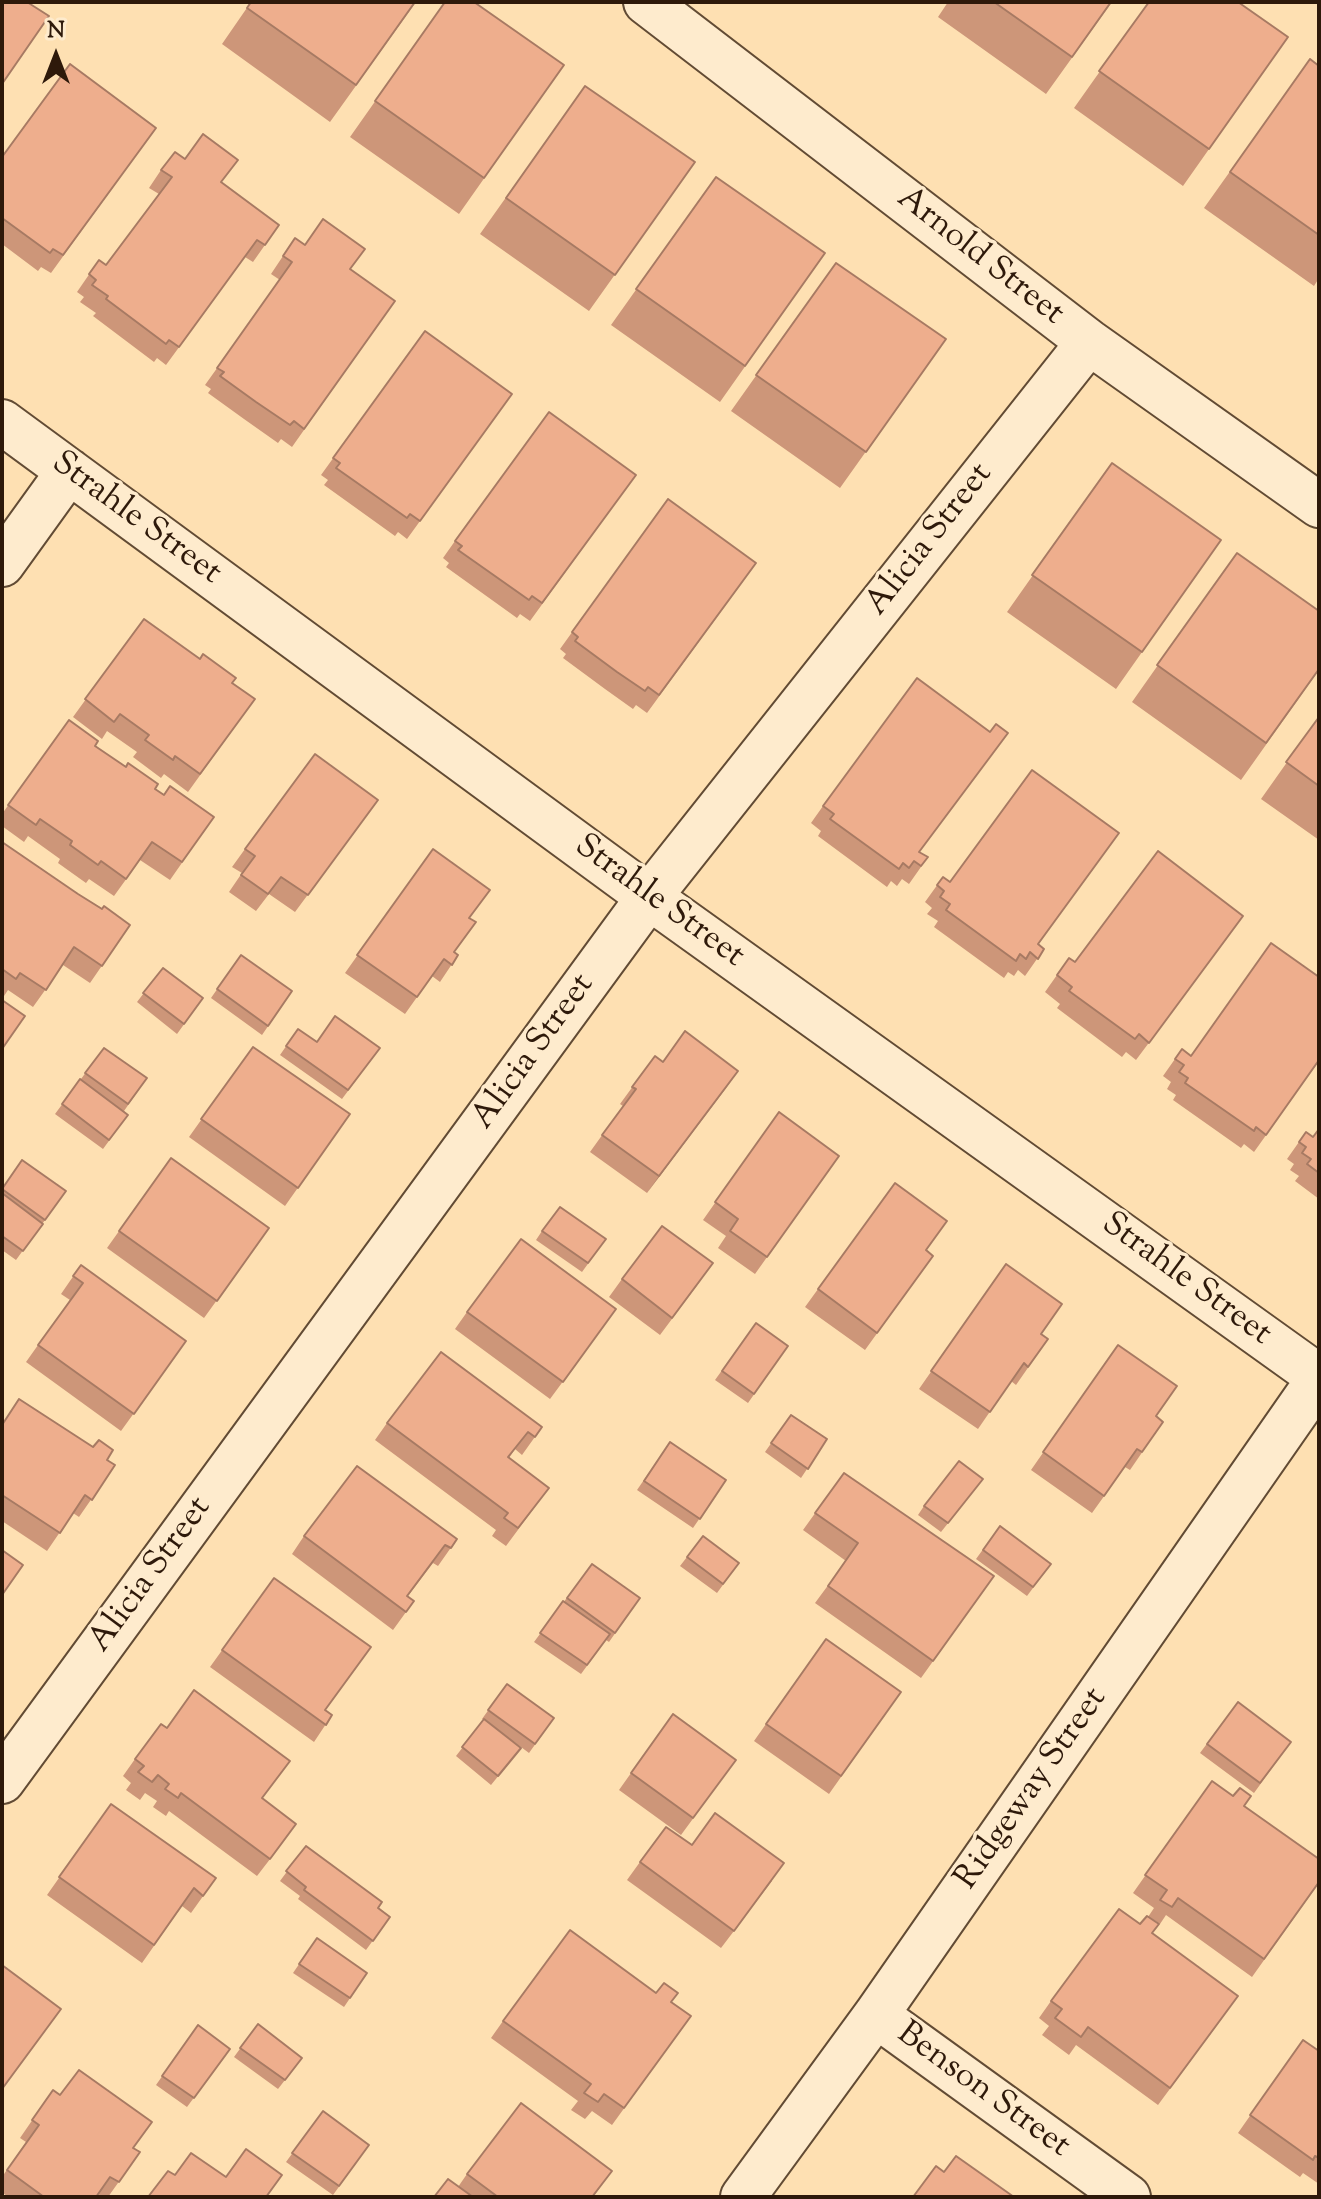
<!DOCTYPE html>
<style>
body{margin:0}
#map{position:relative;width:1321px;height:2199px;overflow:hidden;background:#fee0b2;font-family:"Sorts Mill Goudy",serif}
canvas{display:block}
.frame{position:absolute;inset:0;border:4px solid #2e190a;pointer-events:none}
.north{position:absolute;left:16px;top:16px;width:80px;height:80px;-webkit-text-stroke:6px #feebcd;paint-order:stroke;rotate:0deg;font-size:22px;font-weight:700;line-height:32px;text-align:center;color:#2e190a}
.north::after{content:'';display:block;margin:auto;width:28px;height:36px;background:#2e190a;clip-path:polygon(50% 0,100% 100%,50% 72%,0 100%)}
</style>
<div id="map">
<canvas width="1321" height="2199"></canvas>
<div class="frame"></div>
<div class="north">N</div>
</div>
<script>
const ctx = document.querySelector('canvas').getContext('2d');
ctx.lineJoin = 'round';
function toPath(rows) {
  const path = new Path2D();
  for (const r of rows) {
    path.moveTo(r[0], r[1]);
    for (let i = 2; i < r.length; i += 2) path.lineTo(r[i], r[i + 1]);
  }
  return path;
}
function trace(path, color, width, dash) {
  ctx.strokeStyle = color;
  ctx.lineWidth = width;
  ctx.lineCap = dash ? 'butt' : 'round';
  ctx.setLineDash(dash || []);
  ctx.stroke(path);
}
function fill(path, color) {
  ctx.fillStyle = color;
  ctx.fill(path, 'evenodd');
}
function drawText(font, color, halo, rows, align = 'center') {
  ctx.font = font + ' "Sorts Mill Goudy",serif';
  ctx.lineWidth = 7;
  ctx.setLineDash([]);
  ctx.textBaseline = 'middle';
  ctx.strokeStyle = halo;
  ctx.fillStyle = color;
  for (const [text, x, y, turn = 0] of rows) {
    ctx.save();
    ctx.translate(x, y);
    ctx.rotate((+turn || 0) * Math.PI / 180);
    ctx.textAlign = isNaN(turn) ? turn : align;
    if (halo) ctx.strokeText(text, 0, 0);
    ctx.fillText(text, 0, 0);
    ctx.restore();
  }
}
const minor = toPath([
 [646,2,1089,342,1319,505],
 [2,422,649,897,1319,1377],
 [2,564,69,471],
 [2,1781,649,897,1089,342],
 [876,2015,1128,2197],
 [743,2197,876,2015,1319,1379]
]);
const wall = toPath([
 [251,2,416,2,330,122,222,44],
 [445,2,564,65,459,214,350,137],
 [948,2,1112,2,1046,94,938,17],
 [1149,2,1288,37,1183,186,1074,108],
 [1310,59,1319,66,1319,278,1314,286,1204,208],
 [585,86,695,162,589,311,480,234],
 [156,128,51,273,41,267,38,271,2,244,2,157],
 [185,159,222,183,279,225,253,262,245,257,166,365,157,358,154,362,93,316,96,313,80,302,84,297,77,292,99,260,106,265,159,194,149,188,161,170],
 [716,177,825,253,720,402,611,325],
 [295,238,305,245,351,270,383,318,292,447,281,439,278,443,244,419,208,393,211,389,205,385,280,280,271,274],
 [836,263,946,339,840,488,731,411],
 [425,331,512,394,407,539,398,532,395,536,324,485,328,480,321,475],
 [1112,463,1221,540,1116,689,1007,612],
 [636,475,530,621,520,614,517,618,446,567,449,563,443,558,455,541],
 [668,499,744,580,647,713,636,705,633,709,605,689,563,658,566,654,560,649],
 [1237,553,1319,670,1241,780,1132,702],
 [144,619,255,699,188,792,164,774,161,778,133,757,137,752,107,731,102,739,73,717],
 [1319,717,1319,840,1261,799],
 [69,720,95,746,164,795,214,817,170,880,140,860,114,896,89,879,86,883,58,863,60,859,28,836,24,842,2,826,2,814],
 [378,800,295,912,269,894,256,911,229,892,242,873,232,867,245,849],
 [823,806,920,853,928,857,909,884,902,879,897,886,891,881,887,887,818,836,821,831,811,823],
 [2,842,78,894,130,925,90,983,63,965,33,1007,8,990,4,996,2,995],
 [433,849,469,918,454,953,458,955,440,982,432,976,405,1014,345,973],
 [943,877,1044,949,1025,976,1018,970,1014,976,1008,972,1004,978,934,927,938,921,927,914,932,908,925,902],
 [1231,933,1136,1060,1126,1052,1122,1057,1057,1008,1060,1004,1045,992,1069,958,1075,962],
 [241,955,292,991,262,1035,211,998],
 [163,968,203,998,177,1034,137,1002],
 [298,1029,317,1042,380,1048,342,1099,280,1055],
 [253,1047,350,1114,285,1206,189,1137],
 [104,1048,147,1078,124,1111,128,1115,103,1149,55,1114],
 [1182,1049,1191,1056,1319,1061,1254,1152,1244,1144,1241,1148,1173,1100,1176,1095,1167,1089,1171,1082,1163,1076],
 [655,1056,663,1062,738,1071,647,1193,590,1152,623,1106,620,1104],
 [779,1112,839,1156,755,1274,718,1248,726,1236,703,1220],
 [1319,1129,1319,1199,1295,1181,1299,1176,1290,1170,1294,1164,1287,1159,1306,1132,1313,1137],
 [171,1158,269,1228,204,1318,107,1248],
 [895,1183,926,1250,933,1256,865,1350,805,1307],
 [2,1188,66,1191,16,1260,2,1250],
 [542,1231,606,1239,582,1272,536,1240],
 [1006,1264,1041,1334,1048,1339,1016,1385,1011,1381,978,1429,919,1389],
 [81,1265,186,1341,121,1431,26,1362,70,1300,61,1294],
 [622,1279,701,1280,660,1335,609,1297],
 [467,1312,604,1326,550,1399,455,1329],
 [756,1323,788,1346,748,1403,715,1380],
 [1118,1345,1156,1416,1163,1422,1130,1470,1125,1467,1092,1513,1031,1470],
 [791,1415,827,1439,801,1478,765,1452],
 [387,1423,542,1427,522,1455,515,1449,509,1458,549,1488,506,1546,492,1536,496,1530,375,1440],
 [2,1424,107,1460,115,1465,79,1517,73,1513,47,1551,2,1521],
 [670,1442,726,1480,693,1528,637,1490],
 [844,1473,994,1576,921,1678,815,1603,846,1561,803,1530],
 [976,1488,941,1532,918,1515,924,1506],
 [1000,1526,1051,1564,1027,1596,976,1559],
 [304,1536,457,1539,438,1566,433,1563,408,1596,414,1601,393,1630,292,1554],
 [687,1557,739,1563,717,1593,680,1566],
 [592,1564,640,1598,609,1642,606,1640,581,1674,534,1642],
 [274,1578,325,1711,332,1715,314,1742,210,1667],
 [826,1639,901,1692,829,1794,754,1741],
 [507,1684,554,1718,529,1753,513,1741,521,1748,491,1785,456,1756,484,1720,482,1719],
 [1238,1702,1291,1742,1254,1793,1200,1753],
 [673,1714,736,1760,681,1835,619,1790],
 [135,1759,262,1799,284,1841,257,1876,169,1811,166,1816,153,1807,157,1801,145,1793,140,1800,126,1790,131,1783,123,1776],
 [1212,1781,1245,1806,1319,1883,1252,1977,1166,1915,1160,1924,1154,1920,1152,1933,1226,2013,1158,2105,1076,2045,1069,2055,1042,2035,1049,2026,1039,2018,1051,2001,1148,1917,1154,1908,1133,1893],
 [111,1804,216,1878,191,1913,182,1906,142,1963,47,1895],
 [692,1845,772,1881,721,1948,627,1880,640,1862],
 [306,1846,390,1917,366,1950,298,1899,300,1896,280,1881],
 [317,1938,367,1973,344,2007,293,1973],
 [656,1993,671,2002,691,2016,612,2125,592,2111,585,2119,571,2110,578,2101,491,2038,503,2021],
 [258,2024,302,2058,278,2089,234,2057],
 [198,2025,230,2049,187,2107,156,2085],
 [1303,2040,1319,2051,1319,2184,1303,2173,1300,2177,1238,2133],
 [53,2090,140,2152,108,2197,103,2197,98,2194,96,2197,8,2197,2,2192,2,2177,26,2142,20,2138],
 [323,2111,369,2145,333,2195,286,2162],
 [612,2171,593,2197,434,2197,458,2187,467,2174]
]);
const shadedWall = toPath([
 [738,1071,726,1088,647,1193,659,1176]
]);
const building = toPath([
 [2,2,27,2,49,16,2,84,2,2],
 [251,2,415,2,356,85,247,8,251,2],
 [445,2,474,2,564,65,484,178,375,101,445,2],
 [994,2,1111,2,1072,57,994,2],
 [1149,2,1238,2,1288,37,1209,149,1099,71,1149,2],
 [1310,59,1319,66,1319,235,1230,172,1310,59],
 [70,64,156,128,63,255,53,249,50,253,2,218,2,157,70,64],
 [585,86,695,162,615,275,506,198,585,86],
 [203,134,238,160,221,182,279,225,265,245,257,240,179,347,169,340,166,344,106,299,108,296,92,285,96,280,89,274,99,260,106,265,172,177,161,170,175,152,185,159,203,134],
 [716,177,825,253,745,366,636,289,716,177],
 [323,219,365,249,350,269,395,301,304,429,294,421,290,425,256,402,220,376,224,372,217,368,292,262,283,256,295,238,305,245,323,219],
 [836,263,946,339,866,452,756,375,836,263],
 [425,331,512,394,420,521,410,514,407,518,336,468,340,463,333,458,425,331],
 [549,412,636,475,542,603,532,596,529,600,458,550,462,546,455,541,549,412],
 [1112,463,1221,540,1142,652,1032,575,1112,463],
 [668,499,756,563,659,695,648,687,645,691,617,672,575,641,578,637,572,632,668,499],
 [1237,553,1319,611,1319,669,1266,743,1157,665,1237,553],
 [144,619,200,659,203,654,236,678,232,683,255,699,200,774,175,756,173,760,145,740,149,735,120,714,114,722,85,699,144,619],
 [917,678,990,732,996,724,1008,733,919,852,928,857,921,866,914,861,909,868,903,863,899,869,830,819,834,814,823,806,917,678],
 [1319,717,1319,786,1286,762,1319,717],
 [69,720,98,741,95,746,126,767,128,763,158,784,155,789,164,795,170,786,214,817,182,862,152,842,126,879,101,861,98,865,70,845,72,841,40,819,36,825,8,805,69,720],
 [315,754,378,800,308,895,281,877,268,894,241,875,255,856,245,849,315,754],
 [1032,770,1119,833,1038,944,1044,949,1038,959,1030,952,1026,959,1020,954,1016,961,946,910,950,904,940,897,944,891,937,885,943,877,950,882,1032,770],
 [2,842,78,894,102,909,104,906,130,925,102,966,74,947,46,990,20,973,16,979,2,969,2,842],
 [433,849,490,890,469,918,476,922,454,952,458,955,452,965,444,959,417,997,357,955,433,849],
 [1158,851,1243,916,1149,1043,1139,1034,1135,1039,1069,991,1072,987,1057,975,1069,958,1075,962,1158,851],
 [1271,943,1319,977,1319,1060,1266,1135,1256,1127,1254,1131,1185,1083,1188,1078,1179,1072,1184,1065,1175,1059,1182,1049,1191,1056,1271,943],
 [241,955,292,991,268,1026,217,989,241,955],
 [163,968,203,998,184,1024,143,993,163,968],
 [2,1000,25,1016,2,1049,2,1000],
 [335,1016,380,1048,348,1090,286,1046,298,1029,317,1042,335,1016],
 [685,1031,738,1071,659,1176,602,1135,636,1089,632,1087,655,1056,663,1062,685,1031],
 [253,1047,350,1114,298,1188,201,1119,253,1047],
 [104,1048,147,1078,128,1104,85,1073,104,1048],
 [80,1079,128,1115,109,1140,62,1104,80,1079],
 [779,1112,839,1156,767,1257,730,1231,738,1219,715,1202,779,1112],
 [1319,1129,1319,1173,1307,1164,1311,1159,1302,1153,1306,1147,1299,1142,1306,1132,1313,1137,1319,1129],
 [171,1158,269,1228,217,1301,119,1231,171,1158],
 [22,1160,66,1191,45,1220,2,1189,22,1160],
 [895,1183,947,1221,926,1250,933,1256,877,1333,818,1289,895,1183],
 [2,1193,43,1224,23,1251,2,1236,2,1193],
 [560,1207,606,1239,588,1263,542,1231,560,1207],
 [662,1226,713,1263,672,1318,622,1279,662,1226],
 [521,1239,616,1309,563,1382,467,1312,521,1239],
 [1006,1264,1062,1304,1041,1334,1048,1339,1028,1367,1024,1363,990,1412,931,1371,1006,1264],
 [81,1265,186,1341,134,1414,38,1345,83,1283,73,1276,81,1265],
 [756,1323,788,1346,754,1394,722,1371,756,1323],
 [1118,1345,1177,1386,1156,1416,1163,1422,1142,1452,1137,1449,1104,1496,1043,1452,1118,1345],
 [441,1352,542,1427,535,1437,528,1432,508,1457,549,1488,518,1528,504,1518,508,1513,387,1423,441,1352],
 [19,1399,93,1447,99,1440,113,1450,107,1460,115,1465,92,1500,85,1495,60,1533,2,1495,2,1425,19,1399],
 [791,1415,827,1439,808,1469,771,1443,791,1415],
 [670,1442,726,1480,700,1519,644,1481,670,1442],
 [959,1461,983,1479,948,1523,924,1506,959,1461],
 [357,1466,457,1539,451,1548,445,1545,407,1596,414,1601,406,1612,304,1536,357,1466],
 [844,1473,994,1576,933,1661,828,1586,858,1543,815,1513,844,1473],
 [1000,1526,1051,1564,1033,1587,983,1550,1000,1526],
 [703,1536,739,1563,723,1584,687,1557,703,1536],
 [2,1550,23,1565,2,1595,2,1550],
 [592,1564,640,1598,615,1633,567,1598,592,1564],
 [274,1578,371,1647,325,1710,332,1715,326,1725,222,1650,274,1578],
 [563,1601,610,1634,587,1665,540,1633,563,1601],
 [826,1639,901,1692,841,1776,766,1724,826,1639],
 [507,1684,554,1718,535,1744,488,1710,507,1684],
 [194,1690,290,1761,262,1798,296,1824,270,1859,181,1793,178,1798,165,1789,169,1784,158,1775,152,1782,138,1772,144,1766,135,1759,161,1724,167,1728,194,1690],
 [1238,1702,1291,1742,1260,1783,1207,1744,1238,1702],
 [673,1714,736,1760,693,1818,631,1773,673,1714],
 [484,1719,521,1748,498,1776,462,1747,484,1719],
 [1212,1781,1233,1796,1240,1788,1251,1796,1244,1806,1319,1859,1319,1882,1264,1959,1178,1898,1172,1907,1160,1900,1167,1890,1145,1875,1212,1781],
 [111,1804,216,1878,203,1896,194,1888,154,1945,59,1877,111,1804],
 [715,1813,784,1863,734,1931,640,1862,666,1827,692,1845,715,1813],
 [306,1846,382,1902,378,1908,390,1917,373,1941,304,1890,306,1887,286,1871,306,1846],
 [1119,1909,1140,1924,1147,1916,1159,1924,1152,1933,1238,1996,1170,2088,1088,2027,1081,2037,1055,2018,1062,2009,1051,2001,1119,1909],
 [570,1930,656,1993,664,1983,678,1993,671,2002,691,2016,624,2108,604,2094,598,2102,584,2093,591,2084,503,2021,570,1930],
 [317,1938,367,1973,350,1998,299,1964,317,1938],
 [2,1965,61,2009,2,2089,2,1965],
 [258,2024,302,2058,285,2080,240,2048,258,2024],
 [198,2025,230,2049,194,2098,162,2076,198,2025],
 [1303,2040,1319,2051,1319,2158,1315,2156,1313,2160,1250,2115,1303,2040],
 [79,2070,152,2122,133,2148,140,2152,119,2182,110,2177,96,2197,44,2197,7,2170,39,2125,32,2120,53,2090,60,2095,79,2070],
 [521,2103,612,2171,592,2197,498,2197,467,2174,521,2103],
 [323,2111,369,2145,339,2186,292,2153,323,2111],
 [246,2149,282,2175,266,2197,148,2197,168,2171,175,2175,191,2153,226,2177,246,2149],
 [956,2156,1014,2197,913,2197,936,2166,944,2172,956,2156],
 [448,2179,473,2197,434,2197,448,2179]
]);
const streetNames = [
 ["Arnold Street",979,258,38],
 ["Strahle Street",135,520,36],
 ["Alicia Street",931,541,-52],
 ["Strahle Street",658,903,36],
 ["Alicia Street",535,1053,-54],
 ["Strahle Street",1185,1281,36],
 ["Alicia Street",152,1576,-54],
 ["Ridgeway Street",1033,1790,-55],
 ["Benson Street",982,2092,36]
];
trace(minor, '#624b34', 48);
trace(minor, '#feebcd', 44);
fill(wall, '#cd9679');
fill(shadedWall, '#a77a63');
fill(building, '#eeae8d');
trace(building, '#a77a63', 2);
drawText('34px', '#2e190a', '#feebcd', streetNames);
</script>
